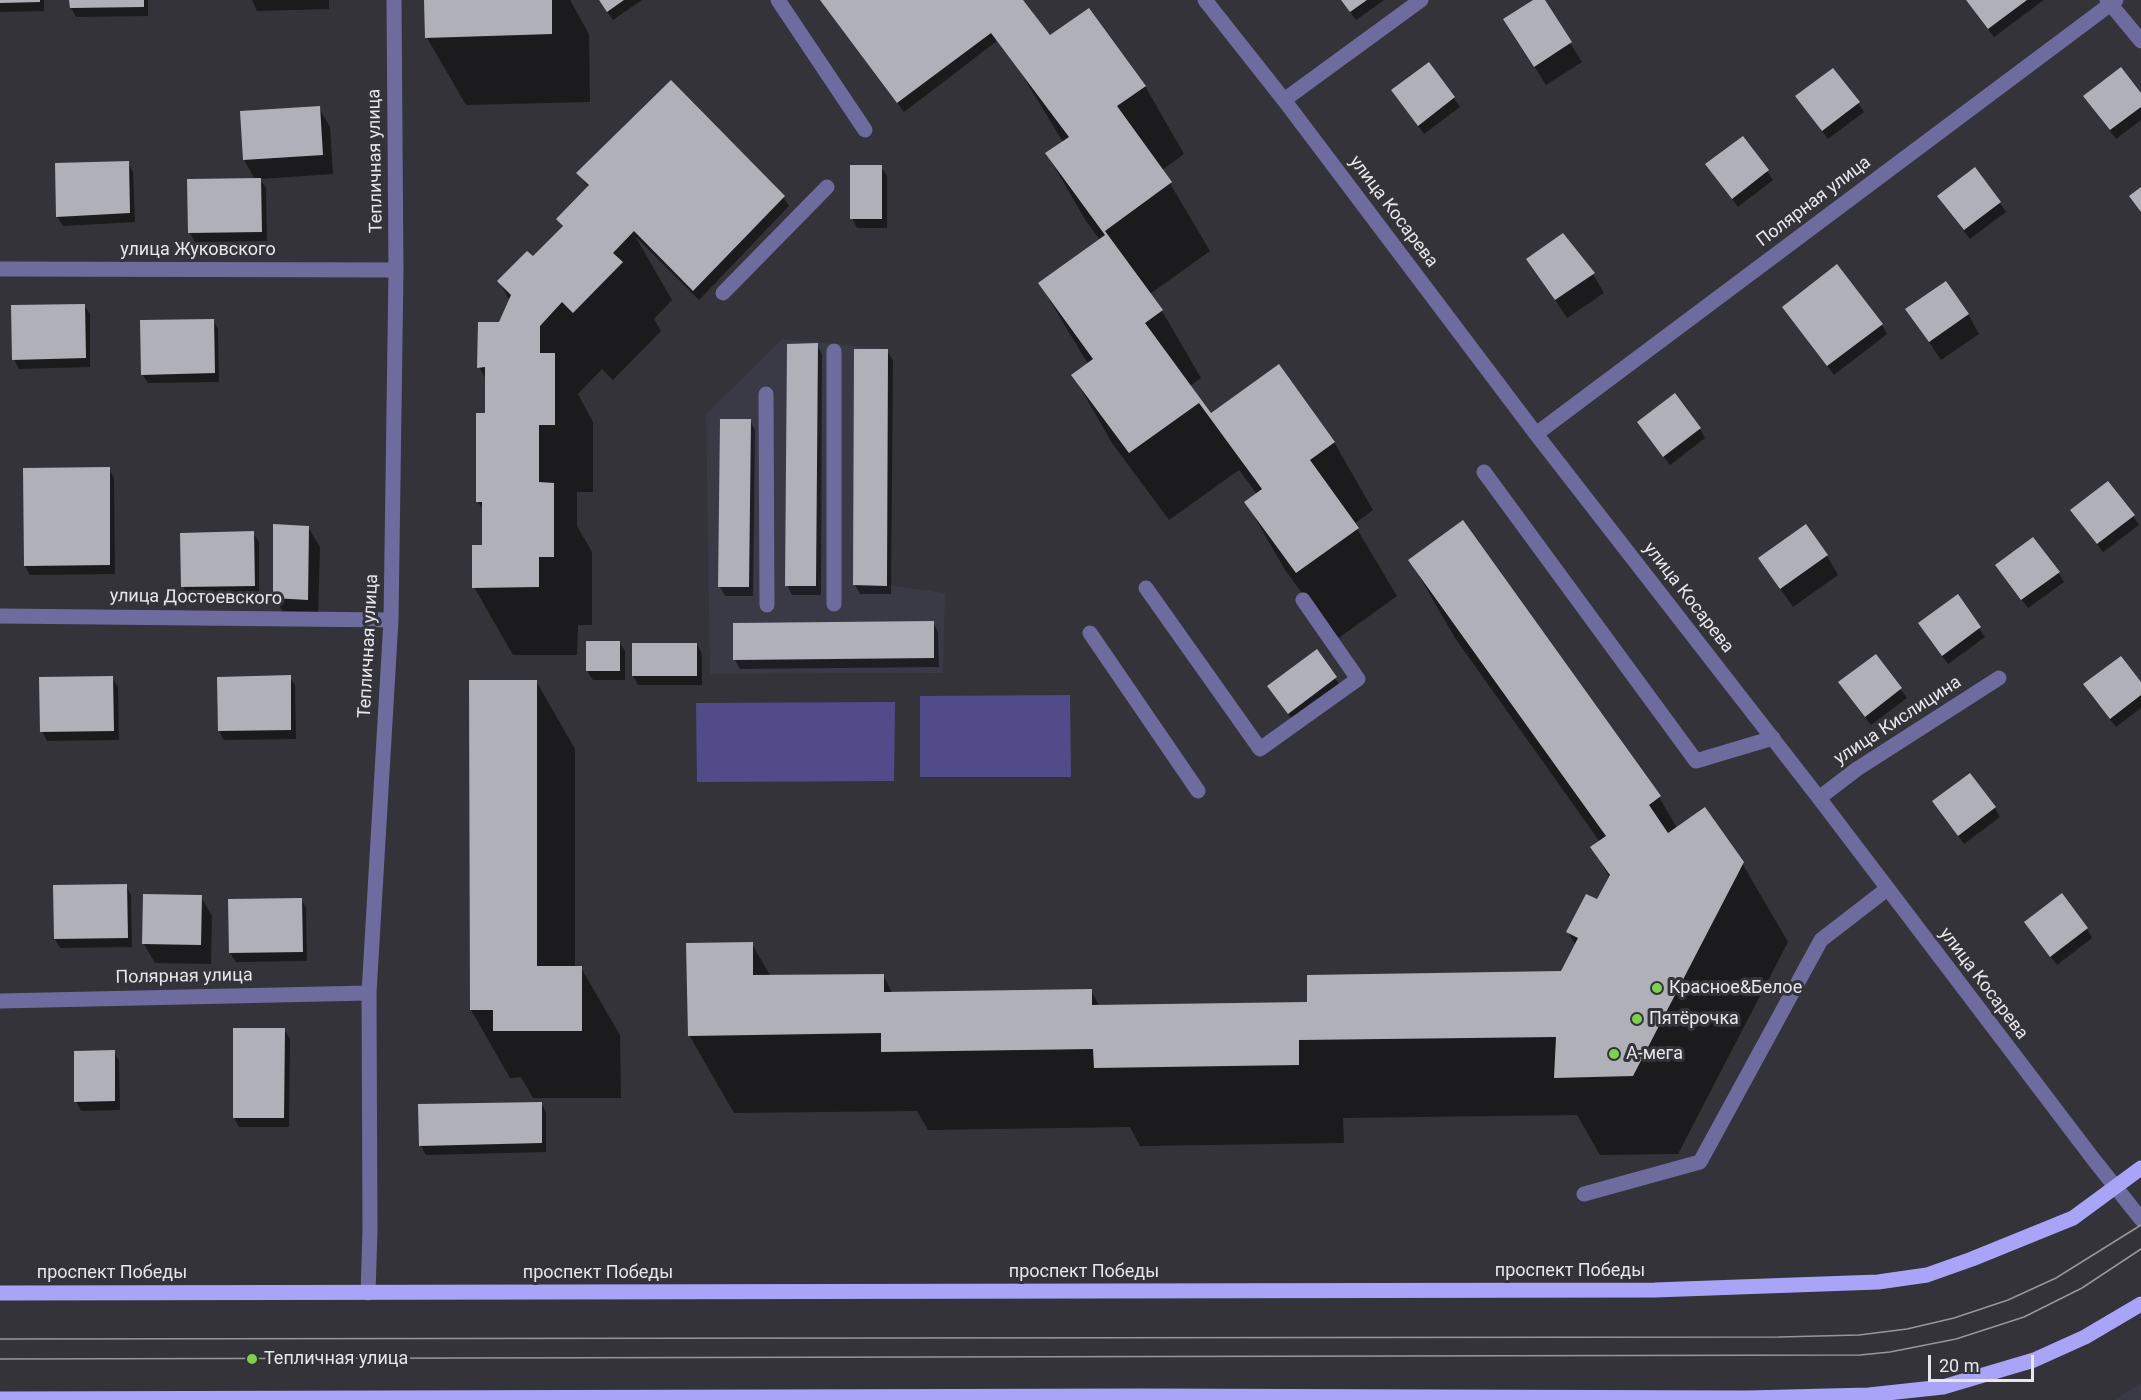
<!DOCTYPE html>
<meta charset="utf-8">
<style>
body{margin:0}
#map{position:relative;width:2141px;height:1400px;overflow:hidden;background:#333339;font-family:Roboto,sans-serif}
canvas{display:block}
.scale{position:absolute;left:1928px;top:1355px;width:106px;height:27px;box-sizing:border-box;border:3px solid #e7e7eb;border-top:0;padding-left:8px;font-size:18px;line-height:21px;white-space:nowrap;color:#e7e7eb;-webkit-text-stroke:4px #333339;paint-order:stroke}
</style>
<div id="map">
<canvas width="2141" height="1400"></canvas>
<div class="scale">20 m</div>
</div>
<script>
const ctx = document.querySelector('canvas').getContext('2d');
ctx.lineJoin = 'round';
function fill(path, color) {
  ctx.fillStyle = color;
  ctx.fill(path, 'evenodd');
}
function toPath(rows) {
  const path = new Path2D();
  for (const r of rows) {
    path.moveTo(r[0], r[1]);
    for (let i = 2; i < r.length; i += 2) path.lineTo(r[i], r[i + 1]);
  }
  return path;
}
function trace(path, color, width, dash) {
  ctx.strokeStyle = color;
  ctx.lineWidth = width;
  ctx.lineCap = dash ? 'butt' : 'round';
  ctx.setLineDash(dash || []);
  ctx.stroke(path);
}
function drawText(font, color, halo, rows, align = 'center') {
  ctx.font = font + ' Roboto,sans-serif';
  ctx.lineWidth = 6;
  ctx.setLineDash([]);
  ctx.textBaseline = 'middle';
  ctx.strokeStyle = halo;
  ctx.fillStyle = color;
  for (const [text, x, y, turn = 0] of rows) {
    ctx.save();
    ctx.translate(x, y);
    ctx.rotate((+turn || 0) * Math.PI / 180);
    ctx.textAlign = isNaN(turn) ? turn : align;
    if (halo) ctx.strokeText(text, 0, 0);
    ctx.fillText(text, 0, 0);
    ctx.restore();
  }
}
const built = toPath([
 [782,339,888,349,887,585,945,593,943,673,710,674,706,414],
 [2141,1383,2141,1400,2114,1400]
]);
const green = toPath([
 [1070,695,1071,777,920,777,920,696],
 [895,702,894,781,697,782,696,703]
]);
const shadow = toPath([
 [0,0,44,0,44,11,0,12],
 [71,0,148,0,148,16,76,17,71,8],
 [252,0,329,0,329,9,257,11],
 [425,0,570,0,589,34,590,102,466,105,427,38],
 [599,0,642,0,613,20],
 [821,0,1022,0,1050,38,1145,86,1184,154,1162,170,1210,251,1150,294,1162,311,1201,378,1190,386,1211,416,1334,442,1373,510,1354,524,1397,596,1336,640,1285,570,1246,502,1257,494,1239,470,1169,520,1112,443,1073,375,1088,364,1040,284,1100,240,1086,221,1047,154,1063,142,1021,73,997,41,904,112],
 [1341,0,1384,0,1356,20],
 [1536,0,1543,0,1582,62,1546,85,1517,39],
 [1966,0,2044,0,1994,37],
 [1429,64,1460,107,1424,134,1399,100],
 [2141,95,2141,120,2116,139,2091,105],
 [1858,103,1864,112,1828,139,1803,106],
 [319,108,330,127,333,174,260,179,266,188,267,241,195,242,190,233,188,180,255,179,244,160],
 [1743,138,1773,180,1738,207,1707,165],
 [128,163,133,172,135,222,63,226,57,217],
 [881,167,887,176,887,228,857,228,852,218],
 [578,173,783,197,789,206,699,300,635,236,672,300,654,319,661,331,613,380,602,369,578,394,593,422,593,492,577,492,577,526,592,552,592,625,578,625,577,655,513,655,474,587,484,547,484,512,478,502,487,415,487,381,479,367,510,301,499,281,533,259,563,228,558,219,589,188],
 [2000,203,2006,212,1970,239,1945,206],
 [1528,259,1593,274,1604,293,1567,318],
 [84,305,90,314,90,367,19,369,14,359],
 [1784,307,1882,325,1887,334,1834,375],
 [1907,309,1968,314,1979,334,1941,360],
 [213,320,218,329,219,382,148,383,142,374],
 [817,345,822,354,821,595,792,595,787,585],
 [887,351,893,360,891,594,860,594,855,585],
 [750,420,755,430,753,596,725,596,720,587],
 [1700,429,1705,438,1670,465,1644,431],
 [109,469,114,478,115,574,30,575,25,566],
 [2133,516,2139,525,2103,552,2078,519],
 [1463,522,1659,797,1677,828,1742,863,1788,942,1678,1154,1600,1155,1577,1115,1343,1118,1344,1143,1140,1146,1130,1127,928,1130,917,1111,734,1113,689,1035,752,944,771,977,883,975,893,994,1091,991,1100,1007,1308,1004,1562,972,1576,946,1568,932,1597,901,1610,878,1592,848,1600,842,1455,638,1410,560],
 [308,527,320,547,318,619,286,617,275,598],
 [253,533,259,542,259,595,188,596,183,586],
 [1827,556,1838,575,1793,607,1760,559],
 [1997,566,2058,572,2064,582,2028,608],
 [1957,597,1985,637,1948,664,1925,633],
 [933,622,938,632,939,667,740,669,735,660,734,625],
 [619,642,625,651,625,680,593,680,587,671],
 [697,644,702,654,702,685,638,685,633,676],
 [1317,651,1341,687,1294,722,1274,695],
 [1876,656,1907,698,1871,725,1845,691],
 [290,677,295,686,296,739,224,740,219,731],
 [112,678,118,687,119,740,47,741,42,731],
 [536,681,575,749,575,968,581,968,620,1035,621,1098,533,1098,521,1077,510,1078,471,1010],
 [2141,685,2141,708,2116,727,2090,694],
 [1934,802,1995,808,2000,817,1964,844],
 [126,886,131,895,132,947,60,948,55,939,54,887],
 [201,897,212,916,211,964,155,963,144,944],
 [301,899,306,908,307,961,236,962,230,953],
 [2087,929,2092,938,2057,965,2031,932],
 [284,1029,290,1039,289,1127,239,1127,234,1118],
 [114,1052,119,1061,120,1110,81,1111,76,1101],
 [541,1103,546,1112,546,1152,426,1155,421,1146]
]);
const building = toPath([
 [0,0,40,0,40,2,0,3],
 [69,0,144,0,144,7,70,8],
 [424,0,552,0,552,34,425,38],
 [599,0,624,0,607,12],
 [820,0,1023,0,1050,35,1089,8,1146,86,1117,106,1172,182,1105,231,1163,310,1145,323,1211,413,1279,364,1335,442,1310,460,1359,528,1296,573,1244,502,1262,489,1199,403,1129,453,1071,375,1093,359,1038,283,1105,235,1045,153,1069,137,991,33,897,103],
 [1341,0,1367,0,1350,12],
 [1533,0,1545,0,1572,42,1534,67,1503,19],
 [1966,0,2027,0,1988,29],
 [1429,62,1455,97,1418,126,1391,90],
 [2121,67,2141,93,2141,107,2110,130,2083,96],
 [1833,68,1860,102,1822,131,1795,96],
 [671,80,785,196,693,291,634,231,613,253,623,262,573,313,562,302,540,326,540,353,555,353,555,425,539,425,539,482,554,483,554,557,539,557,539,587,472,588,472,545,482,545,482,502,476,502,476,413,485,413,485,367,477,368,478,322,499,322,511,295,497,281,527,251,533,256,563,226,556,219,589,185,576,173],
 [320,106,323,155,243,160,240,111],
 [1743,136,1769,170,1732,199,1705,164],
 [129,161,130,213,56,217,55,163],
 [850,165,882,165,882,219,850,219],
 [1975,167,2001,202,1964,230,1937,196],
 [261,178,262,232,188,233,187,179],
 [2141,187,2141,212,2129,196],
 [1563,233,1595,273,1555,300,1526,259],
 [1837,264,1883,324,1827,366,1782,307],
 [1946,281,1969,314,1929,342,1905,309],
 [85,304,86,358,12,360,11,305],
 [214,319,215,373,141,375,140,320],
 [818,343,816,586,785,586,787,344],
 [854,349,888,349,887,586,853,585],
 [1675,393,1701,428,1663,457,1637,422],
 [720,419,751,419,749,587,718,587],
 [110,467,110,565,24,566,23,468],
 [2108,481,2135,515,2097,544,2070,510],
 [1463,520,1661,796,1649,805,1668,833,1705,807,1744,862,1633,1076,1554,1078,1556,1037,1299,1040,1299,1065,1094,1068,1093,1049,881,1052,881,1033,688,1036,686,943,753,942,753,975,884,974,884,992,1092,989,1092,1005,1307,1002,1307,975,1561,971,1578,938,1566,932,1586,894,1597,899,1610,875,1590,847,1606,836,1408,560],
 [273,524,309,526,308,600,273,598],
 [1806,524,1828,555,1780,589,1758,558],
 [254,531,255,586,181,587,180,533],
 [2033,537,2060,572,2021,600,1995,565],
 [1958,594,1981,627,1942,656,1918,623],
 [934,621,934,658,733,660,733,623],
 [586,641,620,641,620,671,586,671],
 [632,643,697,643,697,676,632,676],
 [1317,649,1337,677,1288,714,1267,686],
 [1876,654,1902,688,1865,717,1838,682],
 [2121,656,2141,682,2141,695,2110,719,2083,684],
 [291,675,291,730,218,731,217,677],
 [113,676,114,731,40,732,39,677],
 [469,680,537,680,537,966,582,966,582,1031,493,1031,493,1010,470,1010],
 [1970,773,1996,807,1958,836,1932,801],
 [127,884,128,938,54,939,53,885],
 [2062,893,2088,928,2050,957,2024,922],
 [143,894,202,895,201,945,142,944],
 [302,898,303,952,229,953,228,899],
 [233,1028,285,1028,284,1118,233,1118],
 [115,1050,115,1101,74,1102,74,1051],
 [542,1102,542,1143,419,1146,418,1104]
]);
const service = toPath([
 [778,0,865,130],
 [723,293,827,187],
 [834,351,834,604],
 [766,394,767,605],
 [1484,472,1696,761,1773,738],
 [1146,588,1260,749,1358,679,1303,600],
 [1090,633,1198,791],
 [1584,1194,1700,1162,1821,940,1887,889]
]);
const minor = toPath([
 [2107,0,2141,41],
 [1284,100,1421,0],
 [0,269,396,270],
 [1536,434,2116,0],
 [0,616,391,620],
 [1819,798,1857,769,1999,678],
 [0,1001,369,993],
 [368,1293,370,1230,369,993,391,620,396,270,394,0]
]);
const tertiary = toPath([
 [1205,0,1284,100,1536,434,1819,798,2094,1160,2141,1219]
]);
const primary = toPath([
 [0,1293,1655,1290,1878,1282,1927,1275,1972,1259,2073,1218,2141,1168],
 [0,1399,1141,1396,1747,1398,1869,1395,1943,1387,2034,1360,2085,1337,2141,1304]
]);
const tram = toPath([
 [0,1339,1779,1337,1859,1335,1907,1329,1954,1318,2008,1300,2056,1278,2141,1225],
 [0,1359,1860,1355,1890,1352,1956,1339,2024,1317,2082,1288,2141,1249]
]);
const markers = [
 [1657,988,6,"#7fd052"],
 [1637,1019,6,"#7fd052"],
 [1614,1054,6,"#7fd052"],
 [252,1359,6,"#7fd052"]
];
const streetNames = [
 ["Тепличная улица",376,161,-91],
 ["Полярная улица",1814,202,-37],
 ["улица Косарева",1393,212,53],
 ["улица Жуковского",198,250],
 ["улица Достоевского",196,598,1],
 ["улица Косарева",1688,598,52],
 ["Тепличная улица",369,646,-87],
 ["улица Кислицина",1898,721,-33],
 ["Полярная улица",184,977,-1],
 ["улица Косарева",1983,984,53],
 ["проспект Победы",1570,1271],
 ["проспект Победы",1084,1272],
 ["проспект Победы",112,1273],
 ["проспект Победы",598,1273]
];
const poiNames = [
 ["Красное&Белое",1669,988],
 ["Пятёрочка",1649,1019],
 ["А-мега",1626,1054],
 ["Тепличная улица",264,1359]
];
fill(built, '#3a3946');
fill(green, '#514c89');
fill(shadow, '#0007');
fill(building, '#b0b0b9');
trace(service, '#6e6b9e', 15);
trace(minor, '#6e6b9e', 15);
trace(tertiary, '#6e6b9e', 15);
trace(primary, '#a9a4f8', 15);
trace(tram, '#97979b', 1.5);
for (const [x, y, r, color] of markers) {
  const dot = new Path2D();
  dot.arc(x, y, r, 0, 2 * Math.PI);
  ctx.fillStyle = color;
  ctx.fill(dot);
  trace(dot, '#333339', 2);
}
drawText('18px', '#e7e7eb', '#333339', streetNames);
drawText('18px', '#e7e7eb', '#333339', poiNames, 'left');
</script>
